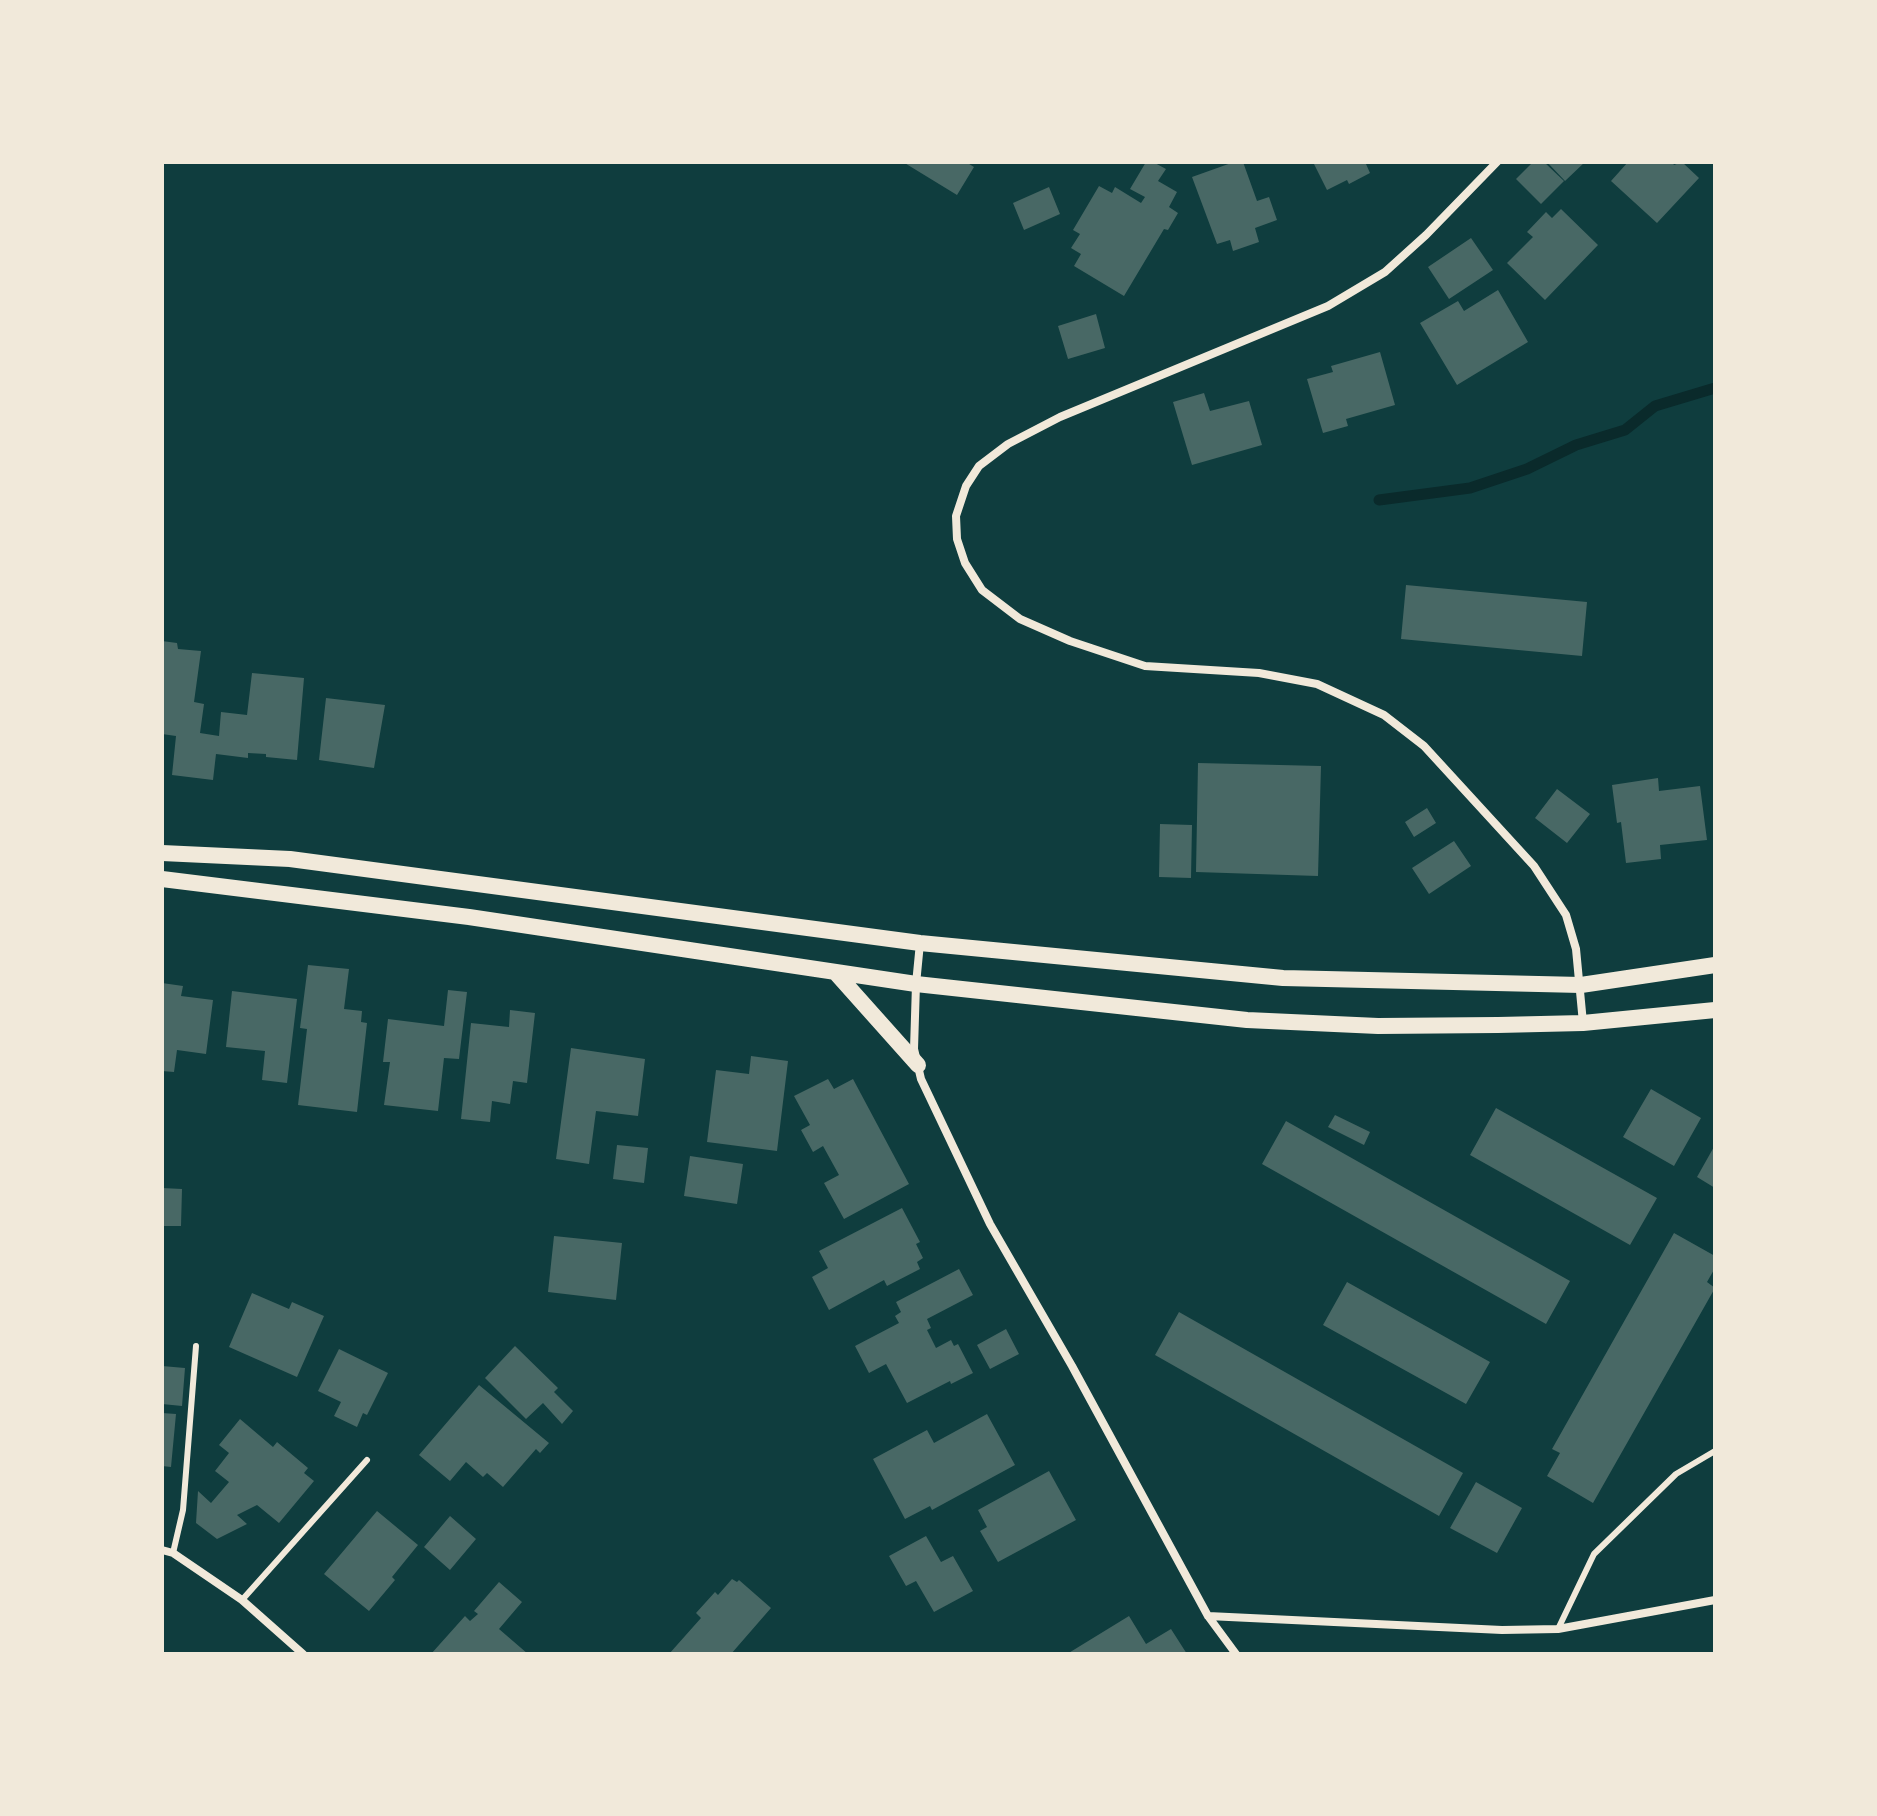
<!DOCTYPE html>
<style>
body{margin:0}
#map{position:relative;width:1877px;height:1816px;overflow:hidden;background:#0f3d3e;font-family:"PT Sans",sans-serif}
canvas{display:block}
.frame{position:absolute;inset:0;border:164px solid #f1e9da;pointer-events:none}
</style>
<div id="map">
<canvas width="1877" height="1816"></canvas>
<div class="frame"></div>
</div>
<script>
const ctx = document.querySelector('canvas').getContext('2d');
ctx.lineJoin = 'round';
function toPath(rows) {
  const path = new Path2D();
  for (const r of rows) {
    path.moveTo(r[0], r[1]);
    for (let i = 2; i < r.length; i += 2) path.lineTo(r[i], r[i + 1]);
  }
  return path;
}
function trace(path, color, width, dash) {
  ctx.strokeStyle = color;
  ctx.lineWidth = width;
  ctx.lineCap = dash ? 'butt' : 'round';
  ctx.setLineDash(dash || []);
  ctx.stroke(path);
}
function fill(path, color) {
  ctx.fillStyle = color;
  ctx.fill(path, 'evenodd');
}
const stream = toPath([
 [1379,500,1470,488,1527,469,1576,445,1625,430,1655,406,1715,388]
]);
const building = toPath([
 [903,162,966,162,974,167,957,195],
 [1146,162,1153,162,1166,169,1158,181,1177,192,1169,207,1178,213,1168,230,1164,229,1124,296,1074,266,1081,254,1071,248,1080,234,1073,230,1099,186,1112,193,1115,187,1141,203,1145,197,1130,189],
 [1234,162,1243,162,1257,201,1269,197,1277,220,1255,228,1259,242,1233,251,1230,240,1217,244,1192,177],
 [1313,162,1370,162,1366,164,1370,173,1349,184,1347,180,1327,190],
 [1533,162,1544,162,1564,181,1541,204,1516,179],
 [1547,162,1585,162,1565,181],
 [1628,162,1672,162,1674,165,1682,162,1699,178,1657,223,1611,181],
 [1049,187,1060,214,1024,230,1013,203],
 [1561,209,1598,245,1545,300,1507,263,1533,237,1527,232,1546,212,1552,218],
 [1471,238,1493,270,1449,299,1428,267],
 [1498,290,1528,342,1457,385,1420,323,1458,301,1464,311],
 [1096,314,1105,348,1068,359,1058,326],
 [1380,352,1395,405,1346,419,1348,426,1323,433,1307,379,1333,372,1331,366],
 [1204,393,1210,411,1249,401,1262,445,1192,465,1173,402],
 [1406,585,1587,602,1582,656,1401,639],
 [162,641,177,643,178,649,201,651,194,702,204,704,200,733,219,736,221,712,247,715,252,673,304,678,297,760,266,757,266,754,248,753,248,758,216,754,213,780,172,775,176,736,162,734],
 [326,698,385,705,374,768,319,760],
 [1198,763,1321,766,1318,876,1196,872],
 [1658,778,1659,791,1700,786,1707,840,1660,845,1661,859,1626,863,1621,822,1617,823,1612,785],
 [1557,789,1590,814,1567,843,1535,818],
 [1427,808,1436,823,1414,837,1405,822],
 [1160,824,1192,825,1191,878,1159,877],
 [1454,841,1471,866,1429,894,1412,868],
 [308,965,349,969,344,1009,362,1011,361,1022,367,1023,357,1112,298,1105,307,1029,300,1028],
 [162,983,183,986,181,996,213,1000,206,1054,177,1050,174,1072,162,1071],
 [448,990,467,992,459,1059,444,1058,438,1111,384,1105,390,1062,383,1062,388,1019,444,1026],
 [232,991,297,999,287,1083,262,1080,265,1051,226,1047],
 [510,1010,535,1013,527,1083,513,1081,510,1104,492,1101,490,1122,461,1119,471,1023,509,1027],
 [571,1048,645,1059,638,1116,596,1111,589,1164,556,1159],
 [751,1056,788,1061,777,1151,707,1142,716,1070,749,1074],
 [828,1079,834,1089,853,1079,909,1184,844,1219,824,1183,839,1175,823,1146,813,1152,801,1130,810,1125,794,1096],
 [1651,1089,1701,1118,1674,1166,1623,1137],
 [1496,1108,1657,1198,1630,1245,1470,1155],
 [1335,1115,1370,1132,1364,1145,1328,1127],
 [1286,1121,1570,1281,1546,1324,1262,1164],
 [617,1145,648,1148,644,1183,613,1179],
 [1715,1145,1715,1188,1697,1177],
 [690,1156,743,1164,737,1204,684,1196],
 [162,1188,182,1189,181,1226,162,1226],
 [902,1208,920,1242,916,1244,923,1258,917,1262,920,1269,887,1286,884,1280,829,1310,812,1277,828,1268,819,1251],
 [1674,1233,1715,1256,1715,1268,1707,1282,1715,1288,1593,1503,1547,1476,1560,1453,1552,1449],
 [554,1236,622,1243,616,1300,548,1292],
 [959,1269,973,1295,927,1319,931,1328,927,1330,936,1348,951,1340,954,1346,958,1344,973,1373,951,1384,950,1381,907,1403,886,1364,869,1373,855,1346,899,1323,895,1316,901,1312,896,1302],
 [1347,1282,1490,1362,1466,1404,1323,1325],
 [252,1293,289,1309,292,1302,324,1316,297,1377,229,1347],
 [1179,1312,1463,1473,1439,1516,1155,1355],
 [1006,1329,1019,1354,990,1369,977,1345],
 [515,1346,558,1388,554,1392,573,1411,562,1424,543,1403,526,1419,485,1378],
 [339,1349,388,1373,367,1415,363,1413,357,1427,334,1416,341,1402,318,1391],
 [162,1366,185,1368,182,1406,162,1404],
 [479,1385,549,1443,540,1453,536,1449,503,1487,487,1473,483,1477,466,1462,450,1481,419,1455],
 [162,1413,176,1414,171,1467,162,1466],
 [987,1414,1015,1465,932,1510,930,1506,905,1519,873,1459,927,1430,934,1443],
 [240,1419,273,1447,277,1442,308,1468,304,1473,314,1481,279,1523,257,1505,237,1515,247,1524,217,1539,196,1523,198,1491,211,1503,229,1482,215,1471,229,1453,219,1445],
 [1049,1471,1076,1520,998,1562,980,1531,987,1527,978,1510],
 [1476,1482,1522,1508,1497,1553,1450,1528],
 [377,1511,418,1545,392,1577,395,1580,369,1611,324,1574],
 [450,1516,476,1539,450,1570,424,1547],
 [926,1536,941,1562,953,1556,973,1591,934,1612,916,1581,906,1586,889,1556],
 [732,1579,737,1582,739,1580,771,1608,731,1654,728,1652,727,1654,669,1654,701,1618,696,1613,715,1592,718,1595],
 [499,1582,522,1602,499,1629,528,1654,431,1654,465,1616,470,1621,478,1614,474,1611],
 [1129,1616,1146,1644,1171,1629,1187,1654,1067,1654]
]);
const service = toPath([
 [173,1553,183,1510,196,1346],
 [242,1600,367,1460],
 [1558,1629,1594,1554,1676,1474,1715,1451]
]);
const minor = toPath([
 [1497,162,1426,235,1385,272,1328,306,1060,417,1008,444,979,466,966,486,956,516,957,539,965,563,982,590,1020,619,1070,641,1145,666,1259,673,1317,684,1384,715,1424,746,1534,866,1566,915,1576,949,1583,1023],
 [920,943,916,984,914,1049,921,1079,990,1224,1072,1366,1208,1616,1236,1654],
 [162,1550,173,1553,242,1600,303,1654],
 [1208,1616,1502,1630,1558,1629,1715,1600]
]);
const secondary = toPath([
 [162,853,290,859,920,943,1283,978,1581,985,1715,965],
 [162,879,469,917,916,984,1247,1020,1378,1026,1498,1025,1583,1023,1715,1010],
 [835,972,918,1065]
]);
trace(stream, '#0a2a2b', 11);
fill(building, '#486865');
trace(service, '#f1e9da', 6);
trace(minor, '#f1e9da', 8);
trace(secondary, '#f1e9da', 16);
</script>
